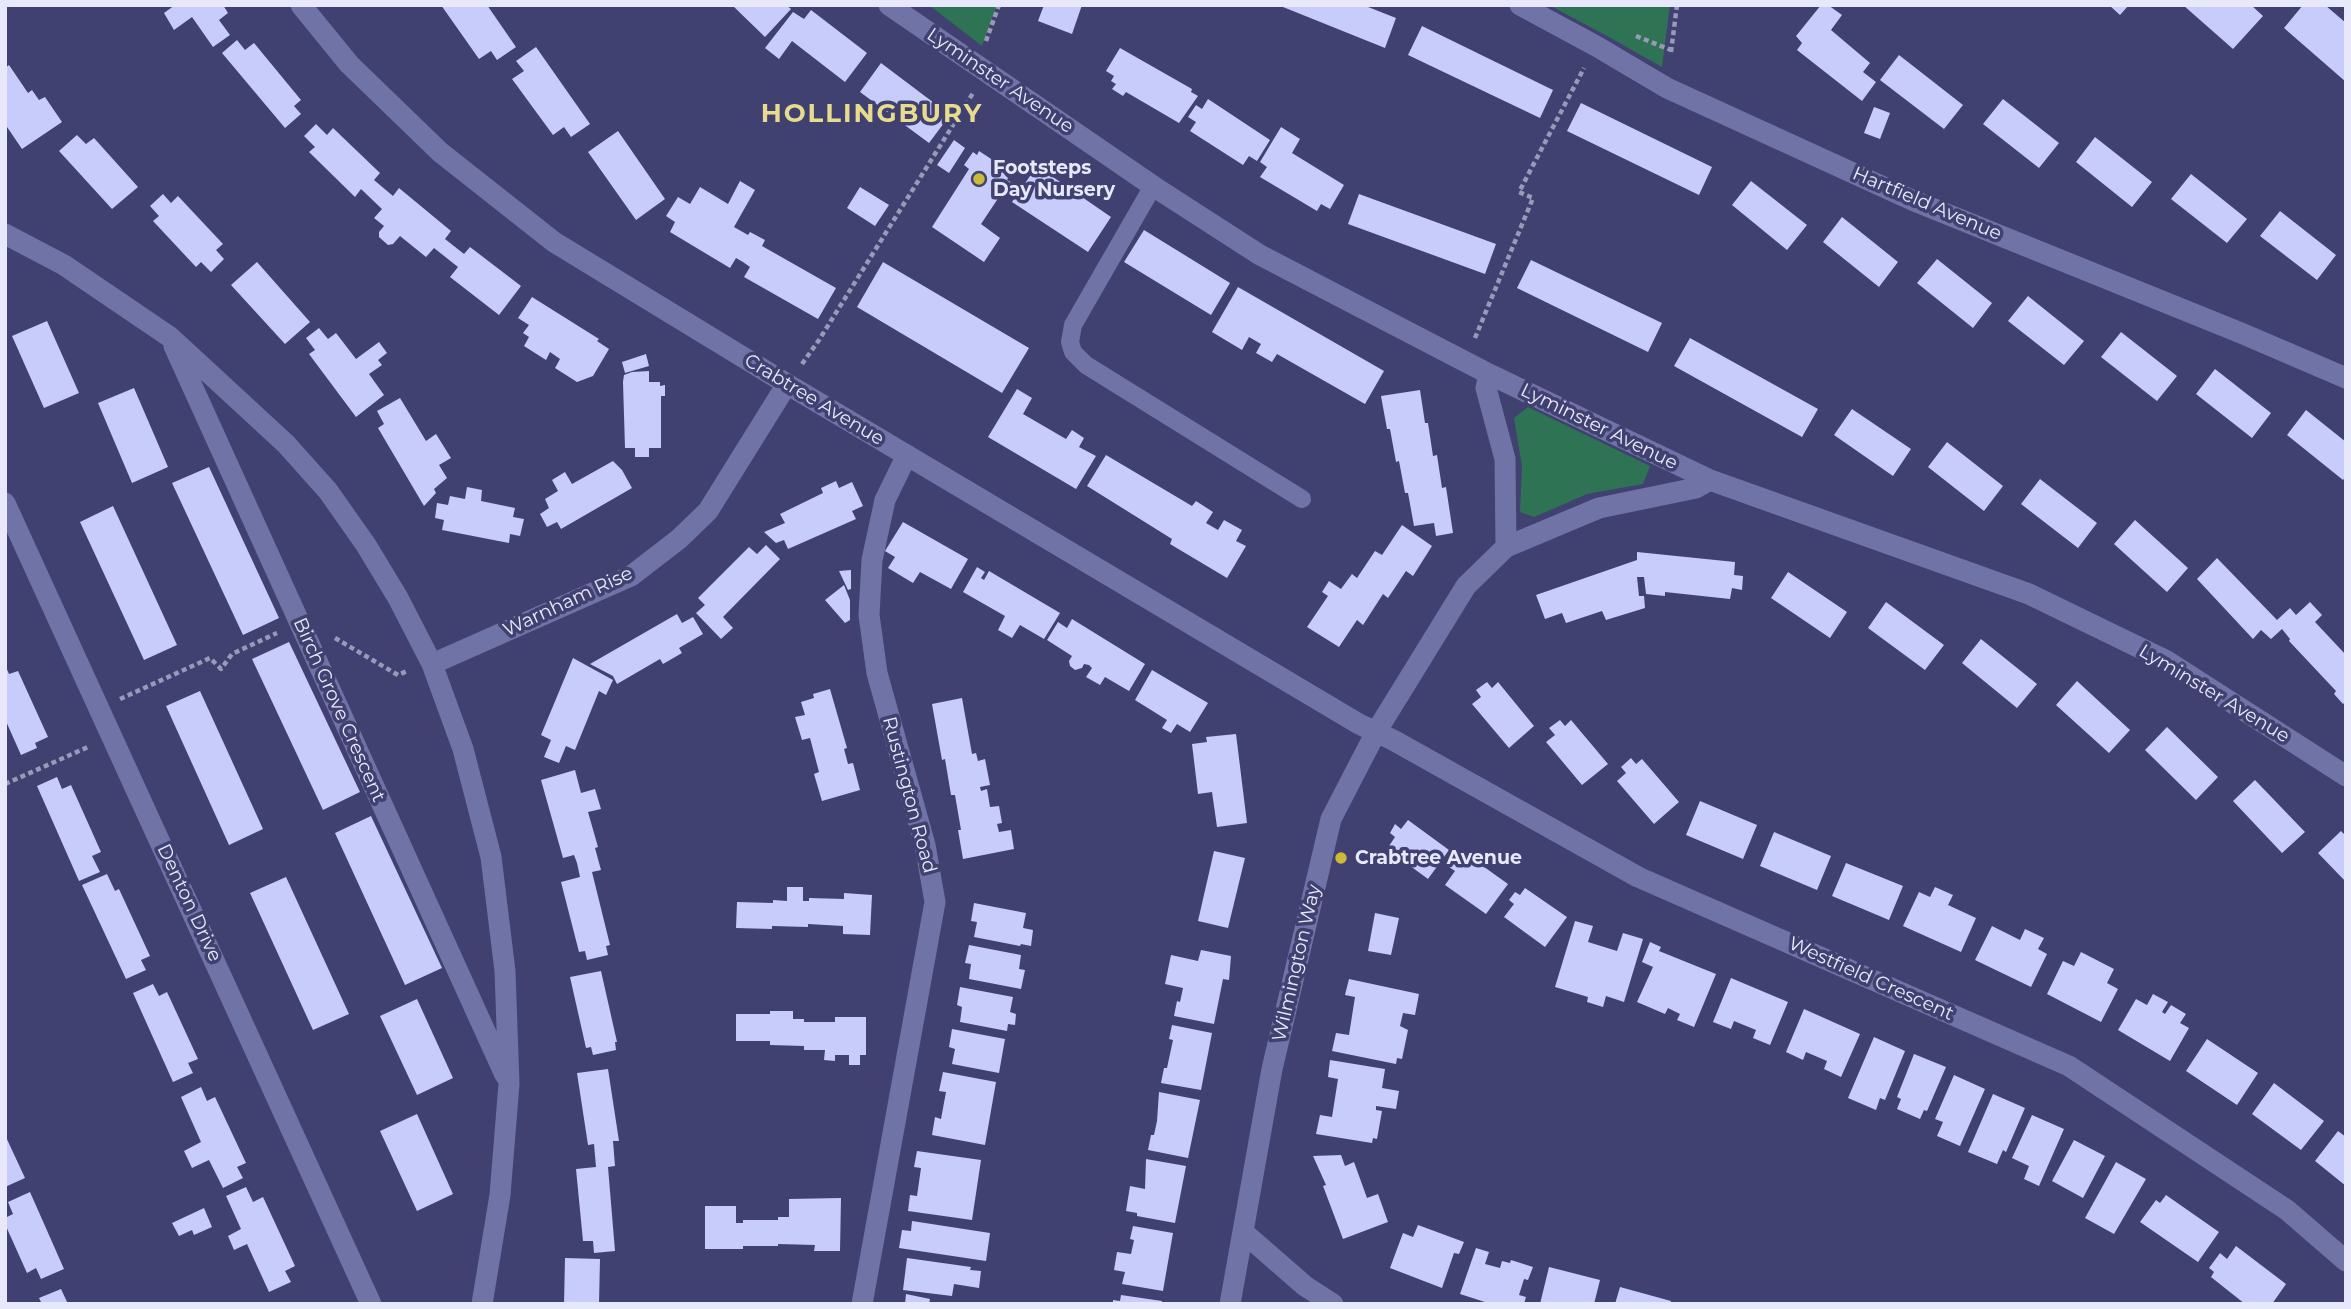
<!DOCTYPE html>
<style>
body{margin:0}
#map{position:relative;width:2351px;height:1309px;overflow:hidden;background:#404170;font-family:Montserrat,sans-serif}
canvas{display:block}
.frame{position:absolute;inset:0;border:7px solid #e7e9fb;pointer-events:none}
</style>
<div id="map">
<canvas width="2351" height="1309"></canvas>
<div class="frame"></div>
</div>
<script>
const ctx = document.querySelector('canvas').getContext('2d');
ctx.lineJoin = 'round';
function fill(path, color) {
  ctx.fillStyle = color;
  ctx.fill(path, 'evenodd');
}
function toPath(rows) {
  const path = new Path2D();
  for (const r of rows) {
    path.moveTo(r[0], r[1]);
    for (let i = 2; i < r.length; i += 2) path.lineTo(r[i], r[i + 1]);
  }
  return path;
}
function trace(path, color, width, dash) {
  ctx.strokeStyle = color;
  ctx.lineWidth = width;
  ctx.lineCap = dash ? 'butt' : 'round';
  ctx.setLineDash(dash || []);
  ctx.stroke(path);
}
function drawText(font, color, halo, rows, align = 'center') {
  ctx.font = font + ' Montserrat,sans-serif';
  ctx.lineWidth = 7;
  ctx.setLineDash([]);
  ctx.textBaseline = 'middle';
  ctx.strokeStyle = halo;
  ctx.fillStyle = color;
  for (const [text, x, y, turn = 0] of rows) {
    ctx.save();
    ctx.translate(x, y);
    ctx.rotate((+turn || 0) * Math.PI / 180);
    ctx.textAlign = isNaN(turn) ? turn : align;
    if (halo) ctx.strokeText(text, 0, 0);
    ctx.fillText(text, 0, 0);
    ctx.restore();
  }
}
const green = toPath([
 [929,5,997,5,982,46],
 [1549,5,1670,5,1662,67,1607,36],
 [1528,407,1650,466,1643,484,1587,494,1534,517,1520,512,1522,466,1514,418]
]);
const building = toPath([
 [175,5,223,5,228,13,219,20,230,35,213,47,192,17,174,30,164,13],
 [441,5,487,5,516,47,497,60,491,51,479,59],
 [732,5,786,5,791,9,765,37],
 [1044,5,1082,5,1072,34,1038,21],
 [1278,5,1363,5,1396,18,1385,48],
 [1821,5,1828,5,1842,15,1831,30,1870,63,1863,72,1876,82,1862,101,1797,50,1802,43,1796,36],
 [2109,5,2129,5,2120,15],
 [2183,5,2251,5,2263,16,2233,49],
 [2303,5,2325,5,2346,23,2346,82,2284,28],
 [811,10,867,53,845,82,792,41,779,59,765,48,793,12,804,19],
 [1422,26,1553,90,1540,118,1408,55],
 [237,40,245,50,254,43,301,100,294,106,301,114,285,128,222,53],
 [536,47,590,124,571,137,564,127,553,135,512,79,524,71,516,61],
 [1120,48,1192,89,1191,92,1198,96,1179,123,1126,92,1123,96,1112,89,1116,84,1111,81,1114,76,1106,71],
 [1899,55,1963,105,1944,129,1880,80],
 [881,63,950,115,929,143,860,92],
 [9,65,28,93,32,90,39,100,45,97,62,122,22,149,5,124,5,68],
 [1208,99,1270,140,1257,161,1249,156,1243,165,1190,131,1196,122,1188,117,1196,105,1202,109],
 [2003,99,2059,143,2039,168,1983,124],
 [1581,103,1712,167,1699,195,1567,131],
 [1874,107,1890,113,1880,139,1864,133],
 [316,124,327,135,333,128,380,173,374,180,393,196,399,188,451,231,445,239,464,254,470,247,521,286,499,315,450,277,458,267,434,248,426,257,400,236,393,244,388,245,379,237,379,232,384,226,374,218,382,209,361,189,355,197,309,152,315,147,304,136],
 [1281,127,1300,139,1292,153,1344,185,1330,209,1321,204,1317,211,1260,177,1267,167,1260,162],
 [618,131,665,199,636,220,588,152],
 [77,135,86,144,94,138,138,187,112,209,59,151],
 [2095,137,2152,182,2132,207,2076,162],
 [954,140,965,148,949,173,937,165],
 [979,151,1008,170,1005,175,1008,178,1007,180,1014,184,1007,194,1003,191,981,224,1000,238,984,262,932,227,969,169,964,165,973,152,977,155],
 [1037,166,1111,217,1088,252,1012,202],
 [2191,174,2247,219,2227,243,2171,199],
 [740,181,755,190,734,227,748,235,750,232,765,240,762,246,836,288,818,319,744,277,750,267,743,262,736,258,730,268,670,232,675,222,666,216,678,197,690,204,700,187,728,204],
 [1751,181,1807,225,1787,250,1732,205],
 [860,187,889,205,875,226,847,208],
 [163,194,171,203,178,196,223,244,216,250,224,259,211,272,201,262,196,267,153,221,159,216,150,206],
 [1359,194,1496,244,1485,274,1348,224],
 [2280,211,2336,255,2317,280,2260,236],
 [1842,217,1898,262,1879,287,1823,242],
 [1144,230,1230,283,1211,315,1124,262],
 [1937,259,1992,303,1973,328,1917,283],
 [1531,260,1662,323,1648,352,1517,288],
 [257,262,310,322,285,344,231,285],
 [883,262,1029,348,1002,393,857,307],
 [1238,287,1384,371,1365,404,1277,354,1272,362,1256,353,1261,344,1249,337,1242,350,1212,332],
 [2028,296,2084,341,2064,365,2008,321],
 [532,297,599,339,597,341,609,349,593,376,577,382,555,368,560,359,550,352,546,360,524,346,529,337,523,333,529,325,518,318],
 [47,321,79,393,44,408,12,336],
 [319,328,328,339,336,333,356,359,379,342,387,353,378,360,382,365,369,374,384,395,356,417,309,354,315,350,306,338],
 [2121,332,2177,376,2157,401,2101,357],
 [1690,338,1818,409,1802,437,1674,366],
 [646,354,649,366,625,373,622,362],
 [2215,369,2271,413,2252,438,2196,394],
 [649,371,649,382,660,382,660,386,665,385,665,396,661,396,661,448,649,448,649,457,635,457,635,448,625,448,623,382,624,375,632,372],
 [134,388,168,467,132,483,98,403],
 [1017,389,1032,398,1023,414,1066,439,1072,430,1084,438,1079,447,1096,456,1076,489,988,437],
 [1420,390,1425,423,1428,423,1433,456,1437,455,1442,488,1446,487,1453,533,1436,536,1434,523,1414,526,1408,493,1405,493,1399,461,1396,462,1390,429,1387,429,1381,396],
 [400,398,426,441,436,434,451,458,439,465,447,478,434,489,436,493,424,506,378,428,384,424,377,411],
 [1852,409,1911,449,1893,476,1834,435],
 [2306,410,2346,442,2346,476,2343,480,2287,435],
 [1947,442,2003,486,1984,511,1928,467],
 [1106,455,1192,506,1196,501,1213,512,1206,523,1218,530,1224,520,1242,530,1236,541,1246,546,1227,578,1170,544,1172,539,1087,486],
 [613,461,622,470,632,488,561,529,557,522,547,527,540,514,549,508,545,499,558,491,552,480,565,472,572,484],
 [209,467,279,618,243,635,172,483],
 [2040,479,2097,523,2078,548,2021,504],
 [836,481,839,488,852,482,863,506,852,511,856,519,788,549,784,540,776,543,764,532,785,523,780,514,823,493,821,488],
 [467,487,482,490,481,501,515,508,513,517,524,519,520,536,510,534,509,543,442,530,444,520,435,518,437,503,448,505,450,496,465,499],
 [113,506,177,645,144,660,80,522],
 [2135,520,2188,568,2167,592,2114,544],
 [903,522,968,559,951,589,920,572,913,583,888,568,895,557,885,551],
 [1402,525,1432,546,1413,576,1406,571,1388,598,1383,594,1363,625,1357,620,1339,647,1307,627,1328,596,1322,592,1329,581,1341,589,1352,574,1357,578,1375,551,1382,555],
 [766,545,780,559,723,617,733,628,721,639,696,613,705,605,698,598,749,547,757,554],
 [1637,552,1735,562,1734,575,1743,576,1742,590,1732,588,1730,599,1665,592,1665,596,1646,594,1644,577,1637,577,1639,596,1644,596,1645,608,1606,620,1602,611,1566,623,1562,613,1545,619,1536,595,1637,560],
 [2217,558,2277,620,2290,608,2296,615,2310,602,2322,615,2315,622,2346,655,2346,701,2343,704,2334,694,2336,691,2289,641,2290,639,2282,629,2271,639,2261,630,2253,639,2197,579],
 [977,567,985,572,981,578,984,580,989,571,1060,613,1044,639,1020,625,1012,638,998,630,1005,616,963,592],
 [851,570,851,589,848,590,839,571],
 [1788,572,1847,612,1830,638,1771,598],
 [844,585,850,600,850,620,845,623,825,600],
 [1886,602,1944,645,1925,670,1868,628],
 [677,614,682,623,693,617,703,634,679,648,682,653,663,664,660,659,617,684,613,676,590,664],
 [1072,619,1145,664,1129,691,1105,677,1100,685,1086,677,1092,668,1089,665,1084,664,1082,668,1075,670,1070,666,1069,661,1072,656,1047,640,1058,622,1067,628],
 [1981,639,2037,684,2017,708,1962,663],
 [289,642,360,792,323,810,252,659],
 [573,658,613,680,606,695,599,691,575,750,566,746,559,763,544,757,551,740,541,735],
 [5,665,9,674,18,671,48,737,35,743,37,748,21,755,5,719],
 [1152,670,1208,703,1190,732,1177,724,1171,733,1162,728,1167,720,1135,700],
 [2077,681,2130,730,2109,753,2056,705],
 [1487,682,1492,688,1498,682,1534,726,1509,748,1472,704,1481,697,1476,690],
 [830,689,847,748,844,749,848,764,853,763,860,790,822,801,814,774,819,772,810,738,802,740,795,717,805,715,801,702,814,698,813,694],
 [200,691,263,829,229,845,166,706],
 [962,698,972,754,976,753,978,761,985,759,990,785,980,787,981,791,987,789,990,807,999,806,1002,823,997,824,999,832,1011,830,1014,849,963,859,958,830,961,830,955,795,951,795,945,759,942,760,932,704],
 [1560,720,1565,726,1571,720,1608,764,1582,785,1546,742,1555,735,1549,728],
 [2167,727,2218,777,2196,800,2145,750],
 [1236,734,1247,823,1217,827,1212,792,1198,794,1192,744,1207,742,1206,737],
 [1631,758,1636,764,1642,759,1679,802,1654,824,1617,781,1626,773,1621,767],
 [575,770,581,793,595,789,601,809,588,812,598,847,595,848,601,870,592,872,610,945,606,946,608,955,587,960,585,951,579,952,561,882,580,877,577,863,574,855,563,858,541,780],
 [57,777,62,789,71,785,101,852,92,856,100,872,79,881,37,786],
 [2255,780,2305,832,2282,853,2233,801],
 [1700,801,1757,825,1743,859,1686,835],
 [371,816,442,968,405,985,335,833],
 [1408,820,1449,850,1428,879,1387,849,1395,837,1390,833,1395,824,1401,829],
 [2341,831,2346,836,2346,882,2318,853],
 [1774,832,1831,856,1817,890,1760,866],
 [1214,851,1245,858,1228,928,1198,921],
 [1466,854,1508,884,1486,914,1445,885,1455,871,1449,867,1455,858,1460,862],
 [1846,863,1903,886,1889,920,1832,896],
 [107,874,115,891,119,889,150,956,141,960,146,970,126,979,82,885],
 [286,877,349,1014,313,1030,250,893],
 [787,887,803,887,803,901,809,901,809,898,844,899,844,893,872,895,870,935,843,934,843,926,808,924,808,927,772,926,772,929,736,928,737,902,773,903,773,900,787,901],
 [1935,887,1953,895,1948,905,1976,918,1961,952,1903,926,1919,892,1930,897],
 [1525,888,1567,917,1545,947,1504,917,1514,904,1509,900,1515,892,1520,895],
 [974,903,1026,913,1023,928,1033,930,1031,946,1021,944,1020,946,974,937,977,922,971,921],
 [1375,913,1399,918,1391,955,1368,951],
 [1575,921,1593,926,1588,942,1617,951,1623,933,1643,939,1624,1002,1606,996,1603,1007,1587,1002,1588,997,1555,987],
 [1992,926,2020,940,2025,929,2044,938,2038,949,2047,954,2031,987,1975,960],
 [1650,942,1661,947,1659,951,1716,974,1694,1027,1677,1020,1680,1014,1668,1008,1665,1014,1637,1002,1653,967,1642,962],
 [969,945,1021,955,1019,969,1025,970,1021,989,969,979,971,964,965,963],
 [1201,950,1231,956,1229,980,1223,979,1214,1024,1174,1016,1177,1001,1180,1002,1183,988,1165,984,1171,955,1198,961],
 [2081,952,2114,969,2107,983,2118,989,2101,1022,2047,994,2063,961,2074,966],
 [601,971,617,1042,615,1042,616,1050,593,1055,591,1047,586,1048,570,977],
 [1731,978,1788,1002,1770,1045,1753,1038,1756,1030,1734,1021,1731,1029,1713,1022],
 [1349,979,1419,994,1415,1015,1403,1013,1400,1026,1408,1030,1402,1059,1397,1058,1396,1064,1332,1051,1336,1033,1349,1035,1355,997,1345,995],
 [153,984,159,996,167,992,198,1059,188,1063,193,1073,173,1082,133,993],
 [960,987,1013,997,1010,1012,1016,1014,1015,1025,1008,1024,1007,1031,960,1022,962,1007,957,1005],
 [2153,994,2168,1002,2162,1012,2165,1014,2171,1005,2186,1014,2180,1023,2189,1028,2170,1061,2118,1030,2136,999,2147,1005],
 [417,999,453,1078,417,1095,380,1016],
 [1804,1009,1860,1034,1841,1077,1824,1069,1827,1061,1806,1052,1803,1060,1786,1052],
 [770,1011,793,1011,793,1019,804,1019,804,1022,835,1022,835,1017,866,1017,866,1055,860,1055,860,1065,849,1065,849,1055,835,1055,835,1061,824,1060,825,1050,804,1050,804,1046,770,1045,770,1041,736,1041,736,1014,770,1014],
 [1172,1025,1212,1033,1201,1090,1161,1083,1164,1068,1167,1068,1173,1040,1169,1039],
 [952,1029,1005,1039,999,1073,952,1064,955,1049,949,1047],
 [1874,1037,1905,1051,1885,1100,1880,1098,1876,1110,1848,1098],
 [2207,1039,2258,1073,2237,1105,2186,1071],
 [1914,1054,1946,1067,1927,1111,1924,1110,1920,1119,1897,1109,1901,1099,1897,1097],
 [1330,1060,1385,1069,1382,1088,1399,1091,1396,1109,1376,1106,1376,1110,1382,1111,1377,1139,1373,1138,1372,1143,1316,1134,1320,1115,1332,1117,1338,1079,1328,1077],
 [608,1069,619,1141,613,1141,615,1166,608,1167,615,1251,594,1253,593,1241,583,1241,576,1169,596,1167,594,1144,588,1145,577,1073],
 [943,1072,996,1082,985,1145,932,1135,935,1117,941,1119,946,1092,939,1091],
 [1954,1075,1985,1089,1960,1146,1937,1136,1943,1122,1935,1119],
 [2274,1083,2324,1121,2301,1150,2252,1114],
 [201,1087,207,1101,215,1097,246,1163,237,1167,243,1178,223,1188,209,1160,192,1168,184,1151,201,1142,181,1097],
 [1159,1092,1200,1100,1188,1158,1148,1150,1151,1135,1154,1135,1157,1121],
 [1993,1094,2025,1108,2006,1152,2003,1150,1997,1164,1968,1152],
 [417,1114,453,1194,417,1211,380,1131],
 [2032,1115,2064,1129,2039,1186,2024,1179,2029,1166,2012,1158],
 [2338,1131,2346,1137,2346,1186,2315,1161],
 [5,1135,25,1178,5,1187],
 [2074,1140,2105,1156,2083,1198,2052,1181],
 [917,1151,981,1160,972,1220,908,1211,910,1195,917,1196,921,1168,914,1167],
 [1341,1155,1345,1166,1354,1162,1367,1198,1378,1194,1388,1222,1343,1239,1323,1186,1326,1185,1313,1156],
 [1146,1159,1186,1166,1175,1223,1137,1216,1137,1213,1126,1211,1130,1186,1145,1189],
 [2116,1162,2146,1179,2114,1234,2085,1218],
 [246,1187,253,1202,263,1197,295,1266,285,1271,291,1282,269,1292,247,1244,234,1250,228,1236,241,1229,226,1196],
 [30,1192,64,1269,41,1279,36,1268,27,1273,5,1224,5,1218,13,1214,8,1202],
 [2166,1195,2219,1232,2198,1262,2140,1222,2156,1200,2160,1203],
 [841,1198,840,1251,814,1251,815,1245,778,1244,778,1246,743,1246,743,1249,705,1249,705,1206,736,1206,736,1223,743,1223,743,1220,778,1220,778,1217,789,1217,789,1199],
 [204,1208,212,1227,194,1235,192,1230,179,1236,172,1223],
 [912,1221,990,1233,986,1261,899,1248,902,1230,911,1231],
 [1418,1225,1464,1242,1459,1254,1454,1253,1442,1288,1390,1268,1403,1233,1413,1237],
 [1133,1226,1173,1233,1163,1291,1122,1284,1125,1272,1114,1270,1117,1252,1131,1254,1134,1240,1130,1239],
 [2236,1246,2286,1284,2272,1304,2245,1304,2211,1277,2214,1272,2209,1268,2220,1253,2227,1259],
 [1476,1248,1489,1252,1485,1264,1500,1268,1502,1261,1510,1263,1511,1260,1533,1267,1528,1280,1524,1279,1519,1295,1526,1297,1524,1304,1491,1304,1460,1294],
 [565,1258,600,1259,599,1304,564,1304],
 [907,1258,971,1267,970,1270,981,1271,979,1288,954,1284,952,1296,903,1290],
 [1549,1267,1600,1280,1594,1304,1540,1304],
 [1620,1287,1671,1301,1670,1304,1615,1304],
 [61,1289,68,1304,42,1304,39,1298],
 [906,1294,930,1299,929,1304,905,1304],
 [1121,1295,1162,1301,1161,1304,1113,1304,1113,1300,1120,1301]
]);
const path = toPath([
 [1636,36,1671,50],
 [986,41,999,5],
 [1671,52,1677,5],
 [1475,338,1533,198,1519,192,1584,68],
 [802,364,819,340,973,93],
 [335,638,398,675,407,671],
 [120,699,210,658,221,669,232,654,277,633],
 [5,784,88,747]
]);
const service = toPath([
 [1153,186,1073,325,1070,342,1073,352,1086,365,1302,499]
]);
const minor = toPath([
 [301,5,349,64,440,152,554,242,787,384,1359,724,1393,740,1638,877,2069,1066,2287,1210,2346,1261],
 [889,5,1153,186,1260,255,1489,374,1710,480,2029,594,2167,661,2346,776],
 [1520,5,1596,46,1667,88,1912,200,2241,333,2346,378],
 [5,234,64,265,170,337,286,444,328,491,366,545,398,598,432,664,463,749,491,857,505,971,509,1084,500,1195,482,1304],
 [174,346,505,1075],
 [1489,374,1486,388,1505,459,1506,547],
 [5,503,371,1304],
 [432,664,631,576,679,539,708,511,787,384],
 [1243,1232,1305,1286,1333,1304],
 [862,1304,935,902,925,845,877,673,869,615,872,560,885,500,907,455],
 [1230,1304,1272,1069,1331,819,1376,732,1466,586,1506,547,1599,508,1696,488,1710,480]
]);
const markers = [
 [979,179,7,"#cbba39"],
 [1341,858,7,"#cbba39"]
];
const streetNames = [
 ["Lyminster Avenue",1000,81,34],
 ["Hartfield Avenue",1927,204,23],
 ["Crabtree Avenue",814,400,31],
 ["Lyminster Avenue",1599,427,26],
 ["Warnham Rise",568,602,-25],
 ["Lyminster Avenue",2214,694,31],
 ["Birch Grove Crescent",339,710,66],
 ["Rustington Road",909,795,75],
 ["Denton Drive",189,903,65],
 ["Wilmington Way",1297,963,-77],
 ["Westfield Crescent",1871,979,24]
];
const poiNames = [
 ["Footsteps",993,168],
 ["Day Nursery",993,190],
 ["Crabtree Avenue",1355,858]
];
const districtNames = [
 ["HOLLINGBURY",872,114]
];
fill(green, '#2e7354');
fill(building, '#c8ccfb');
trace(path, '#999aba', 4.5, [5, 3.5]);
trace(service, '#7073a6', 18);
trace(minor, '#7073a6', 21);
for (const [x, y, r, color] of markers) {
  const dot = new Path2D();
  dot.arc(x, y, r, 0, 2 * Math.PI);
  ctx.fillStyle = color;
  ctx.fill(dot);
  trace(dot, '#404170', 2.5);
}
drawText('19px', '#e7e9fb', '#404170', streetNames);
drawText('bold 19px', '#e7e9fb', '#404170', poiNames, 'left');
ctx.letterSpacing = '2px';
drawText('bold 26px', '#e7dc8d', '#404170', districtNames);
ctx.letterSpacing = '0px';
</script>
